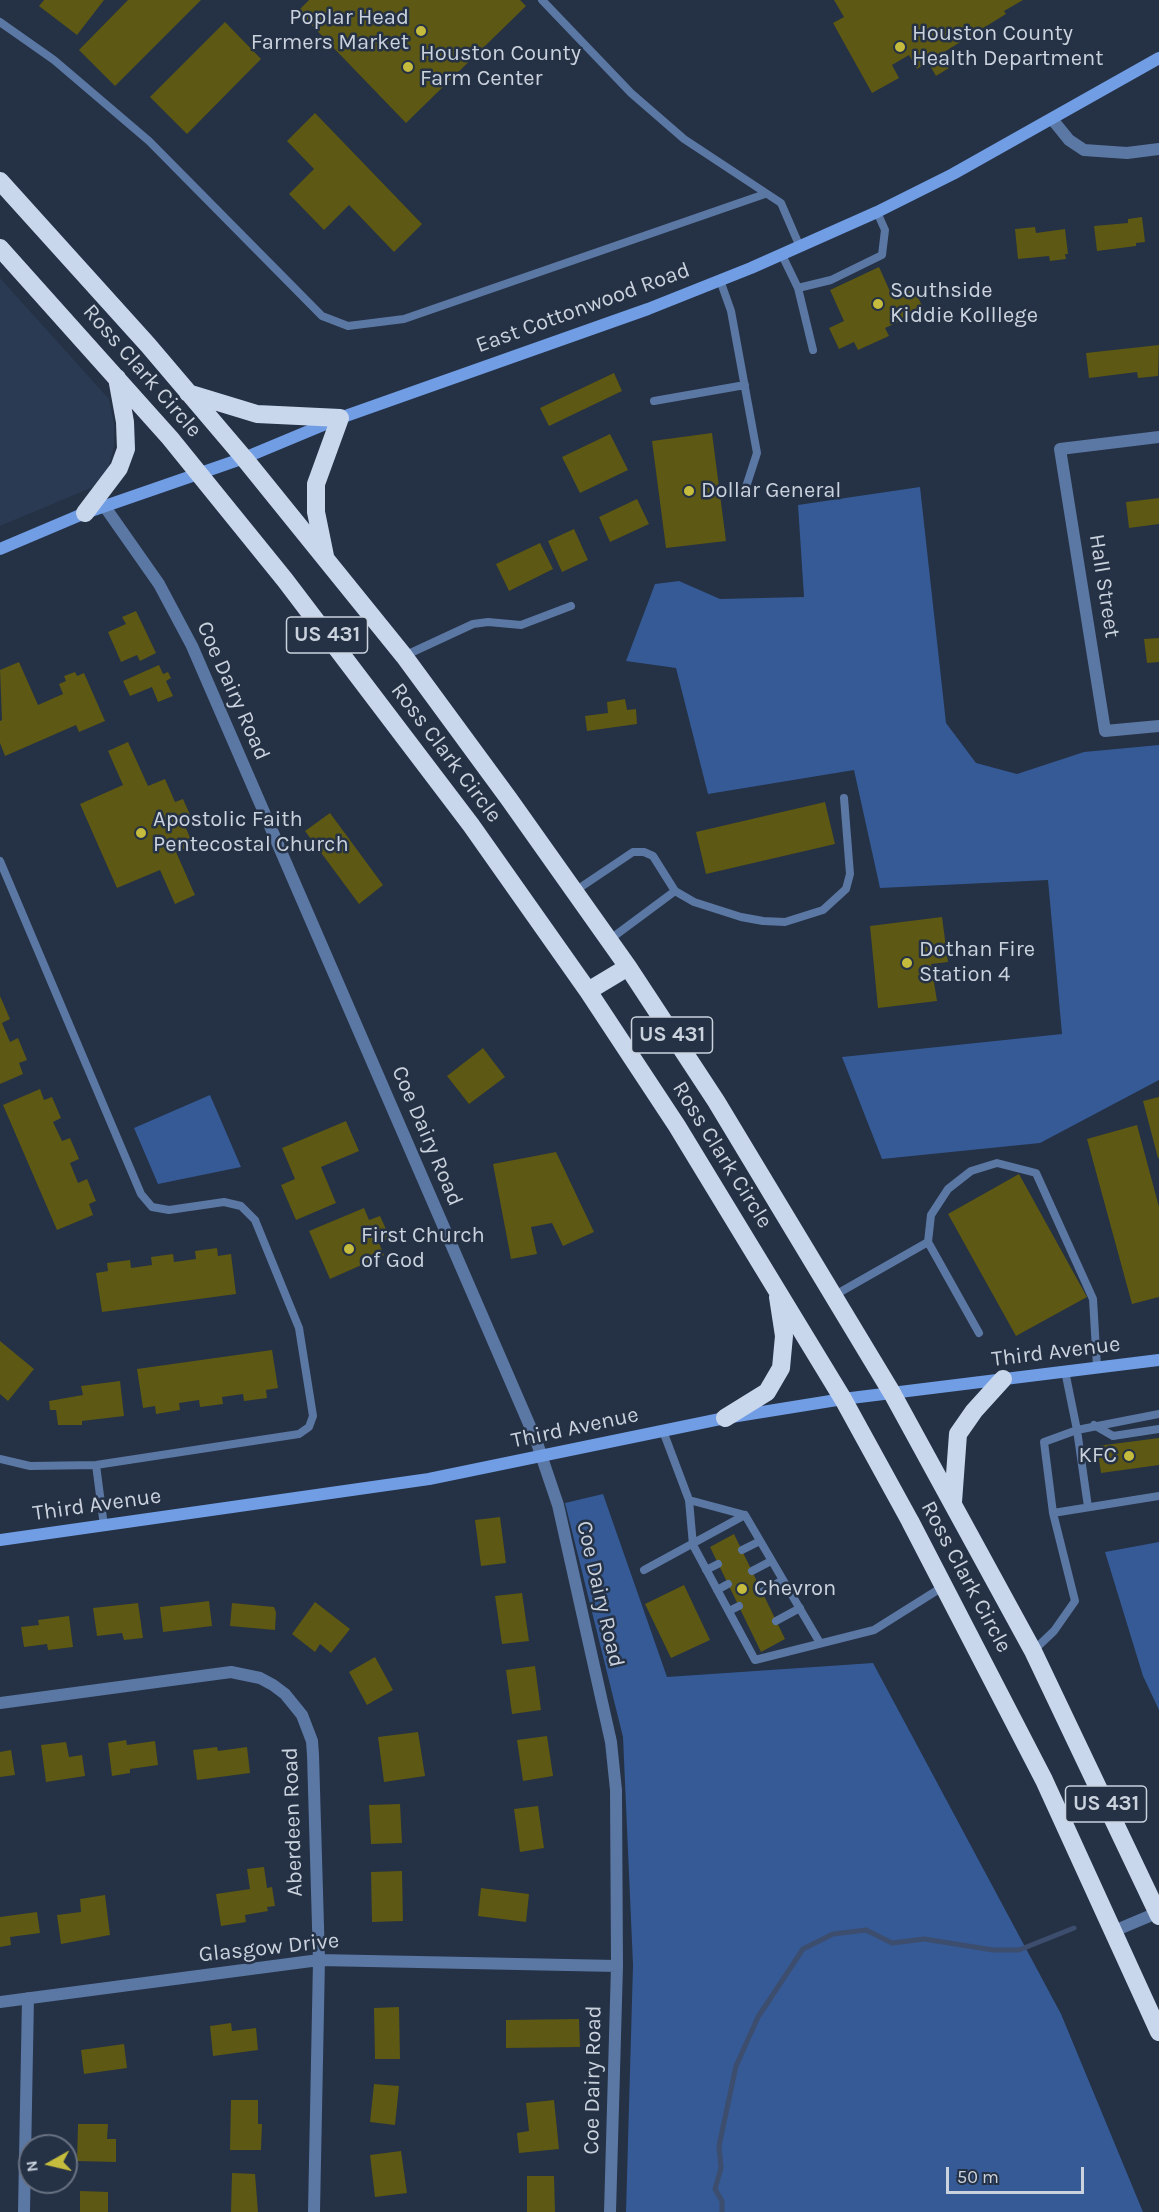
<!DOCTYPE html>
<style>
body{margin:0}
#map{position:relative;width:1159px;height:2212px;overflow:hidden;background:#253144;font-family:Karla,sans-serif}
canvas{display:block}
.north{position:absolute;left:18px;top:2134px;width:60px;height:60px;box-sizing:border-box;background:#253144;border:2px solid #677182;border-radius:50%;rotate:262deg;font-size:16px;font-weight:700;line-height:24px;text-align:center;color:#cad2de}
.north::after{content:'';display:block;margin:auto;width:21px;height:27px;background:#c5bc3d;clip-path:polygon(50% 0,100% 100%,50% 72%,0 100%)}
.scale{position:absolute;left:946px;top:2167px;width:138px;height:27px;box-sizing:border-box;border:3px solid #cad2de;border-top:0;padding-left:8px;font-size:18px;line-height:21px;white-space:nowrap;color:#cad2de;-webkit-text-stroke:4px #253144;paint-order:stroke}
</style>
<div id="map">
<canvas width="1159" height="2212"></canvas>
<div class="north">N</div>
<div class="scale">50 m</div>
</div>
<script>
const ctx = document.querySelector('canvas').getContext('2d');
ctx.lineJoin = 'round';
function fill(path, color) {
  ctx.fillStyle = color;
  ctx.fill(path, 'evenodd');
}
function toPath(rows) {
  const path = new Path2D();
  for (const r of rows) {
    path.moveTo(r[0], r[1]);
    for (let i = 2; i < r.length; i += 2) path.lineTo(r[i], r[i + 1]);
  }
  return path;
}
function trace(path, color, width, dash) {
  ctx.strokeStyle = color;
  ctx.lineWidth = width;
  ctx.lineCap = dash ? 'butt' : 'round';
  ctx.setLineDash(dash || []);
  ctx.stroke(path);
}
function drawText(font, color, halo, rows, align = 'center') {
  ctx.font = font + ' Karla,sans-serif';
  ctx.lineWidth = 5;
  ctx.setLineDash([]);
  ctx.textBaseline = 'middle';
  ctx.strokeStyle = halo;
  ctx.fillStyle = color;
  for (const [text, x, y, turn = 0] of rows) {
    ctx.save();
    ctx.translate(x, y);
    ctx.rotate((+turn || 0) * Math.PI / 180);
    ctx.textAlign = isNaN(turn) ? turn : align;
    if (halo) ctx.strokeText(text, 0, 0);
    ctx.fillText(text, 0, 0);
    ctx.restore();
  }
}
const built = toPath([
 [0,278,109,399,114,424,114,446,108,469,93,487,0,526]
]);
const green = toPath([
 [920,487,946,723,976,763,1017,774,1084,752,1159,745,1159,1080,1040,1143,882,1159,842,1057,1062,1034,1048,880,880,888,854,770,708,794,676,668,626,661,655,584,679,581,720,599,804,597,798,505],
 [210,1095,241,1167,158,1184,134,1128],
 [603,1494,667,1677,873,1663,1061,2014,1143,2212,626,2212,633,1965,623,1737,565,1503],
 [1159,1542,1159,1710,1143,1676,1105,1552]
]);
const stream = toPath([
 [722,2212,722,2201,715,2189,721,2168,719,2146,736,2066,758,2017,803,1949,833,1934,866,1930,892,1943,924,1939,993,1950,1019,1950,1074,1928]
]);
const building = toPath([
 [44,0,104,0,77,35,39,6],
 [128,0,201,0,115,86,79,50],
 [309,0,520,0,526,6,406,123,298,11],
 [834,0,1023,0,1004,11,1006,14,941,54,949,68,936,76,928,62,917,69,909,55,892,65,899,78,872,93,833,23,844,17],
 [225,22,261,59,187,134,150,97],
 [315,113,422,224,394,252,349,205,324,230,289,194,314,169,287,141],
 [1142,217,1145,242,1136,243,1136,246,1097,251,1094,226,1128,223,1128,219],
 [1035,227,1036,233,1065,229,1068,254,1065,254,1066,259,1050,261,1049,256,1018,259,1015,229],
 [879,267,893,298,914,289,924,310,885,328,889,336,858,350,854,342,839,349,829,328,844,321,830,290],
 [1159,345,1158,376,1138,378,1137,372,1089,378,1086,353],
 [614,373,622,391,549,426,540,408],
 [712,433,726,541,666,548,652,441],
 [610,434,628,470,580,493,562,457],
 [1159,498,1159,524,1129,528,1126,502],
 [637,499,649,524,610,542,599,517],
 [574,529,588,560,562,572,548,541],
 [540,543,553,569,509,591,496,564],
 [136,611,156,653,140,661,137,655,121,662,108,632,126,624,122,617],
 [1159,638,1159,662,1147,663,1144,639],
 [19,662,38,705,63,694,59,684,66,681,64,676,75,672,77,676,84,673,105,721,79,732,76,725,5,756,0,743,0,721,2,720,0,670],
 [159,665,163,674,168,672,171,678,166,681,173,696,158,702,152,687,130,696,123,681],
 [625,699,627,710,636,709,637,724,587,731,585,716,608,713,607,702],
 [128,742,148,786,165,779,175,802,183,799,191,817,183,821,193,845,176,852,195,895,175,904,160,870,117,888,80,804,123,785,108,751],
 [825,802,835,844,706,874,696,832],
 [330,813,383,885,359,904,305,831],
 [942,917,948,962,931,964,937,1001,878,1008,870,926],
 [0,996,10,1019,2,1023,10,1042,18,1038,27,1060,19,1063,23,1074,0,1084],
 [483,1048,505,1077,469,1104,447,1076],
 [40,1089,44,1100,52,1097,61,1118,53,1122,62,1141,70,1138,79,1159,70,1163,78,1183,87,1179,96,1201,89,1204,93,1215,57,1230,3,1105],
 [1159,1097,1159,1158,1158,1158,1143,1101],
 [346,1121,359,1151,321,1167,336,1203,296,1220,281,1185,295,1179,282,1148],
 [1137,1125,1159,1207,1159,1297,1132,1304,1087,1139],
 [556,1152,594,1232,563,1246,552,1223,531,1227,537,1254,511,1259,493,1164],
 [1019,1174,1087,1297,1016,1336,948,1214],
 [364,1208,369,1220,380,1216,390,1238,379,1243,384,1255,330,1279,309,1231],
 [217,1248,218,1256,231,1254,236,1294,102,1312,96,1273,108,1271,107,1263,130,1260,131,1268,152,1265,151,1257,173,1254,174,1262,196,1259,195,1251],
 [0,1341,34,1369,8,1401,0,1394],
 [272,1350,278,1388,266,1390,267,1398,244,1401,243,1394,222,1397,223,1404,200,1407,199,1400,179,1403,180,1410,156,1414,155,1406,143,1408,137,1369],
 [120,1381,124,1416,82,1421,82,1425,58,1425,56,1410,50,1410,49,1401,83,1395,81,1386],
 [1159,1438,1159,1465,1101,1473,1097,1446],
 [500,1517,506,1563,481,1566,475,1520],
 [734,1534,785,1639,761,1652,710,1547],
 [684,1585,710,1640,671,1658,645,1604],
 [522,1593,529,1641,502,1644,495,1596],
 [209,1601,212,1626,163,1632,160,1607],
 [315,1602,350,1629,331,1653,320,1644,315,1652,292,1634],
 [138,1603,143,1638,124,1640,122,1633,97,1636,93,1608],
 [232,1603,274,1607,276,1612,275,1630,230,1626],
 [69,1616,73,1647,48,1650,47,1644,24,1647,21,1627,39,1625,38,1620],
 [375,1657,393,1690,367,1705,349,1672],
 [535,1666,541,1710,512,1714,506,1670],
 [418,1732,425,1776,384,1782,378,1737],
 [547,1736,553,1776,523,1781,517,1740],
 [126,1740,127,1745,155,1741,158,1765,130,1769,130,1773,112,1776,108,1743],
 [66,1742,69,1757,82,1755,85,1776,46,1782,41,1745],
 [217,1747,218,1751,247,1747,250,1773,197,1780,193,1750],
 [11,1750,15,1775,0,1777,0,1752],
 [400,1804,402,1843,371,1844,369,1805],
 [538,1806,544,1848,520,1852,514,1809],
 [264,1867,267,1888,272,1887,275,1906,267,1907,268,1911,245,1915,246,1922,221,1926,216,1894,250,1889,247,1869],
 [402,1871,403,1921,372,1922,371,1872],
 [481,1888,529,1894,526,1922,478,1916],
 [105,1895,110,1935,61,1944,57,1915,81,1912,80,1899],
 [37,1912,40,1933,10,1937,11,1945,0,1947,0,1917],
 [399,2007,400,2059,375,2059,374,2008],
 [579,2019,580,2047,506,2048,506,2020],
 [231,2023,232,2031,256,2028,258,2050,213,2056,210,2026],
 [124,2044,127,2068,84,2074,81,2050],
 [374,2084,399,2086,395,2125,370,2122],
 [231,2100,258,2100,258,2124,262,2124,261,2150,230,2150],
 [554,2100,559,2149,519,2153,517,2133,529,2131,526,2103],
 [78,2124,108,2124,107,2139,116,2139,116,2162,77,2161],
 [401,2151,407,2193,375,2197,370,2155],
 [232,2173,255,2174,258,2212,231,2212],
 [527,2176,554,2176,555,2212,527,2212],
 [80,2191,108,2192,108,2212,80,2212]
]);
const lane = toPath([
 [542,0,631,93,684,139,781,203,800,247],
 [0,22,54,60,149,141,322,316,348,326,404,319,765,194],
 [782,255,798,288,813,350],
 [720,280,731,311,757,453,745,490],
 [798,288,831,280,882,255,885,230,877,212],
 [654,401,745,385],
 [404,656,473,624,488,622,521,625,571,606],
 [0,861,141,1194,152,1207,169,1210,224,1202,241,1206,255,1220,299,1328,313,1416,309,1427,299,1434,96,1465,30,1466,0,1459],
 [575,891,633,852,644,852,653,856,675,891,609,940],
 [675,891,694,902,741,917,763,921,785,922,823,910,846,889,850,874,844,798],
 [928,1242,931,1215,948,1189,971,1171,997,1163,1036,1173,1093,1299,1097,1367],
 [835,1295,928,1242,979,1333],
 [1094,1425,1113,1436,1159,1429],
 [663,1431,689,1500,693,1545,755,1660,874,1630,944,1586],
 [96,1465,104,1526],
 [689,1500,745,1515,820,1643],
 [1088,1507,1077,1430,1159,1414],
 [1053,1513,1159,1496],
 [742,1550,760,1541],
 [644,1570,745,1515],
 [706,1570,718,1564],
 [752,1571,771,1561],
 [717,1590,728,1584],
 [762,1592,783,1580],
 [729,1611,739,1606],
 [776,1621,800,1608],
 [1033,1651,1054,1631,1075,1601,1053,1513,1044,1442,1077,1430,1065,1371]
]);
const street = toPath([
 [1052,119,1069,140,1084,150,1127,153,1159,149],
 [1159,437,1060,449,1105,731,1159,726],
 [105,507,159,584,192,646,536,1440,558,1505,611,1742,616,1790,617,1966,610,2212],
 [0,1703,231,1672,260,1678,273,1685,285,1694,302,1715,312,1741,313,1755,319,1960,314,2212],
 [1114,1931,1159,1912],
 [0,2002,319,1960,617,1966],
 [24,2212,28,1998]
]);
const secondary = toPath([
 [0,549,85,513,244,458,340,418,648,309,751,268,877,212,953,174,1159,58],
 [0,1540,429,1479,725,1418,843,1399,1159,1360]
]);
const highway = toPath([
 [0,181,148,345,244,458,404,656,509,799,628,967,716,1101,892,1393,1033,1651,1159,1916],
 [0,248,170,438,285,580,471,825,588,991,677,1126,843,1399,910,1521,1044,1780,1159,2032],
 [188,393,257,414,340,418,316,484,316,512,325,556],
 [85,513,119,468,126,449,125,422,117,378],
 [588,991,628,967],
 [725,1418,767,1392,781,1368,784,1336,778,1297],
 [953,1502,958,1434,974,1411,1003,1379]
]);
const markers = [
 [421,31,6,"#c5bc3d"],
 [900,47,6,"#c5bc3d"],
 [408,67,6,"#c5bc3d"],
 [878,304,6,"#c5bc3d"],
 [689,491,6,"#c5bc3d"],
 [141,833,6,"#c5bc3d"],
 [907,963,6,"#c5bc3d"],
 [349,1249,6,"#c5bc3d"],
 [1129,1456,6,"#c5bc3d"],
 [742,1589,6,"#c5bc3d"]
];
const shields = [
 [327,635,81],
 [672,1035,81],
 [1106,1804,81]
];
const shieldNames = [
 ["US 431",327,635],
 ["US 431",672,1035],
 ["US 431",1106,1804]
];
const poiNames = [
 ["Poplar Head",409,18,"right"],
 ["Farmers Market",409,43,"right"],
 ["Houston County",912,34],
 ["Health Department",912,59],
 ["Houston County",420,54],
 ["Farm Center",420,79],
 ["Southside",890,291],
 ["Kiddie Kolllege",890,316],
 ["Dollar General",701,491],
 ["Apostolic Faith",153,820],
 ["Pentecostal Church",153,845],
 ["Dothan Fire",919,950],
 ["Station 4",919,975],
 ["First Church",361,1236],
 ["of God",361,1261],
 ["KFC",1117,1456,"right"],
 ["Chevron",754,1589]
];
const streetNames = [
 ["East Cottonwood Road",583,308,-20],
 ["Ross Clark Circle",142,371,49],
 ["Hall Street",1104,586,81],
 ["Coe Dairy Road",233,691,66],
 ["Ross Clark Circle",446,753,53],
 ["Coe Dairy Road",427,1136,67],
 ["Ross Clark Circle",722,1155,58],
 ["Third Avenue",1056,1352,-7],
 ["Third Avenue",575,1428,-12],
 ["Third Avenue",97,1505,-8],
 ["Ross Clark Circle",966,1577,62],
 ["Coe Dairy Road",600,1594,77],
 ["Aberdeen Road",293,1822,-92],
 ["Glasgow Drive",269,1948,-6],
 ["Coe Dairy Road",593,2080,-89]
];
fill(built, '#2b3a53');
fill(green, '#355a95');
trace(stream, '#3d4d6e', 5);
fill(building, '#5d5813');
trace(lane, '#5b77a3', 8);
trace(street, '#5b77a3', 12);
trace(secondary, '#719de4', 12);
trace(highway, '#c9d7ed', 18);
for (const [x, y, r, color] of markers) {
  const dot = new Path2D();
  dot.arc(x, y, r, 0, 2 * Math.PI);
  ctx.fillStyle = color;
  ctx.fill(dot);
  trace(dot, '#253144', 2);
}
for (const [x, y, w] of shields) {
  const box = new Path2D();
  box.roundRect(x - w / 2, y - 18, w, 36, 4.5);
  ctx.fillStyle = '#253144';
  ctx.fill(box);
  trace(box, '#cad2de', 1.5);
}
drawText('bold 21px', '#cad2de', null, shieldNames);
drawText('22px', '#cad2de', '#253144', poiNames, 'left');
drawText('22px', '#cad2de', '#253144', streetNames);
</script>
